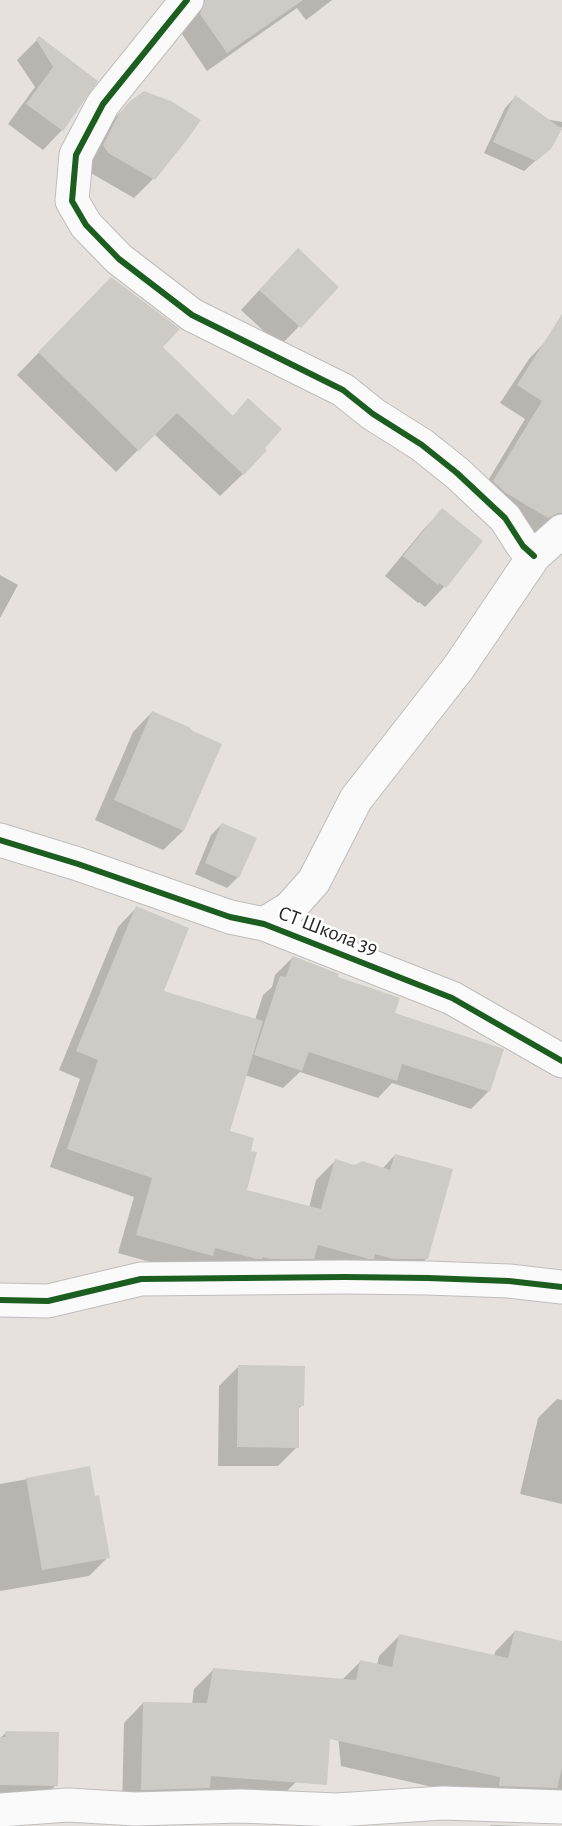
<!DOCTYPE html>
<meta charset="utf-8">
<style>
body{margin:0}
canvas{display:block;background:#e6e1dc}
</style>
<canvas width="562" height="1826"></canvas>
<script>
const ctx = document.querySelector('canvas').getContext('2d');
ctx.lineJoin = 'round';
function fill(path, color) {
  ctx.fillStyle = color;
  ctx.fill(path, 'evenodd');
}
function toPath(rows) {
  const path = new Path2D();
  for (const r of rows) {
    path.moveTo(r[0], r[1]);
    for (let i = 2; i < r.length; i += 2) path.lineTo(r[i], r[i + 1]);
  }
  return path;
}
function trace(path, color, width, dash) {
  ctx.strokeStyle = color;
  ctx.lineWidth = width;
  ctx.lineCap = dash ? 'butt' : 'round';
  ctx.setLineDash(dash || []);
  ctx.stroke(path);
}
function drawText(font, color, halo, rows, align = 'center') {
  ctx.font = font + ' "Alegreya Sans",sans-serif';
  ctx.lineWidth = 5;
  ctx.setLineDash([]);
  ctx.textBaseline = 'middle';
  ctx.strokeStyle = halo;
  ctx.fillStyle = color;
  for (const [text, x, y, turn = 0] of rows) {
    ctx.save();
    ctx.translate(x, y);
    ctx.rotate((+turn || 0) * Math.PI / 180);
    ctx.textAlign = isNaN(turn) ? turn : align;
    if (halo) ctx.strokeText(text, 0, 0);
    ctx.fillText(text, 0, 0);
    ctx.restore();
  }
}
const shadow = toPath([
 [193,0,332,0,306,20,297,8,207,71,182,34],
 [39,38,96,81,62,130,43,150,8,124,35,87,17,60],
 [515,97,545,119,562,122,562,126,550,148,524,171,484,153,505,108],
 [130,103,153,179,134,198,89,172,84,165,109,123],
 [278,270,337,287,280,346,241,310],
 [89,301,161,347,232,417,248,400,243,474,220,496,154,434,116,472,17,375],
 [546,341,562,352,562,518,530,535,477,499,525,419,500,403,529,359],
 [442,510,481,542,444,587,425,607,419,602,418,603,385,576,423,530],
 [0,575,18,585,0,618],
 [152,712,220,745,183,831,163,850,95,820,133,732],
 [222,824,238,877,227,888,195,874,211,835],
 [136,908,161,992,255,1020,263,995,272,987,275,975,293,957,336,978,393,1014,489,1091,471,1109,392,1083,378,1098,300,1072,283,1088,245,1075,228,1132,245,1191,309,1208,316,1180,335,1161,354,1166,382,1169,395,1155,427,1258,408,1277,193,1274,118,1253,134,1197,50,1167,80,1079,59,1070,118,927],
 [238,1367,302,1405,297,1410,297,1447,278,1466,218,1466,219,1386],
 [557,1399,562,1400,562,1504,520,1494,538,1418],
 [89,1468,93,1497,108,1557,89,1576,0,1591,0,1484],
 [515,1631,562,1642,562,1793,480,1798,341,1766,335,1705,340,1682,361,1661,377,1665,379,1656,400,1635,494,1657,495,1652],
 [213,1670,296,1782,276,1802,122,1809,124,1723,143,1703,192,1704,194,1689],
 [6,1733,56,1785,37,1804,0,1804,0,1738],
 [491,1825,525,1826,490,1826]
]);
const building = toPath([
 [205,0,303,0,227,53,200,14],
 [39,36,98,81,63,131,26,104,53,67,36,39],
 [144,91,171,101,201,120,189,137,155,180,108,153,103,145,119,114,129,102],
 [515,95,562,129,551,149,536,161,493,142],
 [298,248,339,287,301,328,259,290],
 [111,277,180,329,163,347,233,416,248,398,282,429,265,448,267,450,244,475,177,413,139,451,38,352],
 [562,314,562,513,558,513,548,518,506,493,493,481,542,401,517,385],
 [442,508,483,541,446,588,439,583,438,585,403,556],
 [152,711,189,727,193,731,222,744,184,831,114,800],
 [222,823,257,838,239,878,205,863],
 [136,906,189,928,164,991,263,1021,230,1131,254,1138,251,1151,257,1152,247,1190,321,1209,335,1159,354,1165,363,1161,390,1170,395,1154,453,1169,428,1259,394,1259,375,1254,374,1259,369,1259,318,1245,314,1259,271,1259,263,1257,262,1259,257,1259,215,1248,213,1256,136,1235,152,1178,67,1149,98,1060,76,1051],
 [293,956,339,974,338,977,400,998,395,1013,504,1049,490,1092,402,1064,397,1081,309,1052,302,1071,254,1055,280,976,286,977],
 [238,1365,305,1366,304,1406,299,1406,299,1448,237,1447],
 [90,1466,95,1496,99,1495,110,1558,42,1570,26,1478],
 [515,1630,562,1641,562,1768,557,1788,499,1786,500,1777,330,1739,327,1785,211,1776,210,1788,141,1790,143,1702,207,1703,213,1668,356,1680,360,1660,392,1667,399,1634,508,1658],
 [5,1731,59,1732,58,1786,0,1785,0,1737,6,1737]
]);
const street = toPath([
 [187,0,103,104,76,155,72,201,86,225,119,259,192,315,343,390,373,414,422,445,457,473,505,518,523,546,534,556],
 [0,840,78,864,230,917,264,924,452,998,562,1061],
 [264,924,290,908,314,881,356,799,459,667,534,556,562,531],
 [0,1300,48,1301,141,1279,345,1277,428,1278,509,1281,562,1287],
 [0,1810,68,1805,135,1809,241,1806,337,1810,443,1803,562,1807]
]);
const cycleway = toPath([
 [187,0,103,104,76,155,72,201,86,225,119,259,192,315,343,390,373,414,422,445,457,473,505,518,523,546,534,556],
 [0,840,78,864,230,917,264,924,452,998,562,1061],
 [0,1300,48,1301,141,1279,345,1277,428,1278,509,1281,562,1287]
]);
const streetNames = [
 ["СТ Школа 39",328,931,21]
];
fill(shadow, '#0003');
fill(building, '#cecbc7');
trace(street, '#bfbdbd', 35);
trace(street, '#fbfafa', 33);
trace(cycleway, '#1b5e20', 6);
drawText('21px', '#272727', '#fff', streetNames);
</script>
